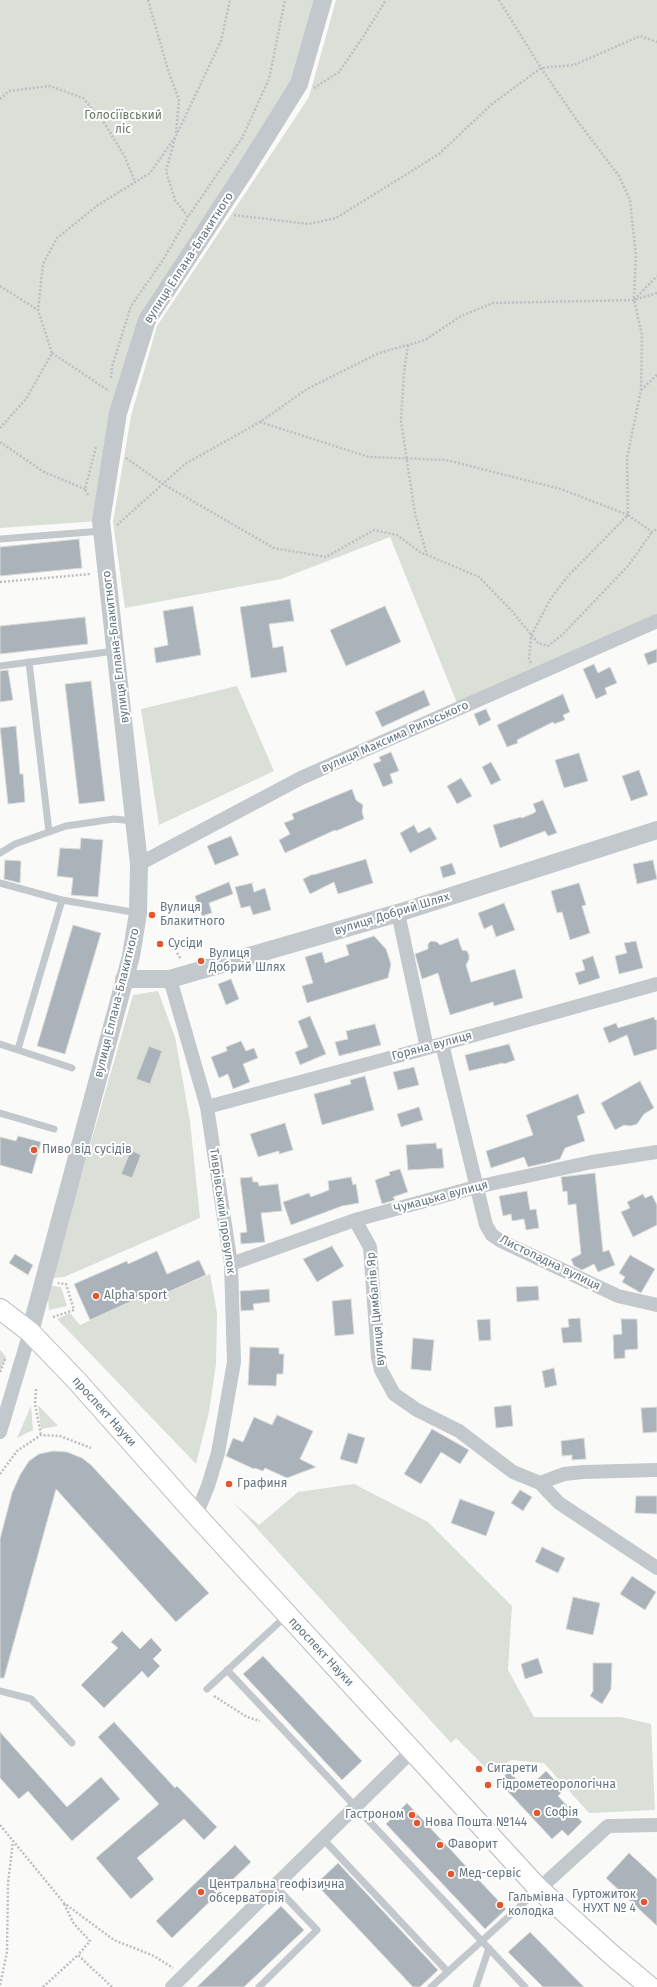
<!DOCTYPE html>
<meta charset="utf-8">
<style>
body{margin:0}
canvas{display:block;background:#fafaf8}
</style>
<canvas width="657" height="1987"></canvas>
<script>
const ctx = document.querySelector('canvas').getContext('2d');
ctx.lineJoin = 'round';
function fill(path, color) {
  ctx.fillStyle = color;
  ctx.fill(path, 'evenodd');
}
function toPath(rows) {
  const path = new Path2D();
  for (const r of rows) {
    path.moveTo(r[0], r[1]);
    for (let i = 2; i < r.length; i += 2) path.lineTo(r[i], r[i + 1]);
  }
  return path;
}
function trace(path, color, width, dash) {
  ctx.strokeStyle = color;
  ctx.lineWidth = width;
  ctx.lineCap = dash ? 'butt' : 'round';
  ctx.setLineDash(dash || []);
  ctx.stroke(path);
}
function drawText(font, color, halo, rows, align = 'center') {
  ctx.font = font + ' "Fira Sans",sans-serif';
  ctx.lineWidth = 4;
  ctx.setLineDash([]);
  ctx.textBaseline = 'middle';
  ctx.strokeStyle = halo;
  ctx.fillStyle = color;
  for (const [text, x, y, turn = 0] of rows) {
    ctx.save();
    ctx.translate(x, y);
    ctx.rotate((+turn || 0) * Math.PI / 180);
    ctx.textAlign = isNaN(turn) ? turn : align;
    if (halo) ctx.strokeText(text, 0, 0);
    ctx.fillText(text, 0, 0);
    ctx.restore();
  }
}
const green = toPath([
 [0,0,318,0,295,82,143,318,98,521,0,528],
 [336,0,657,0,657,615,457,703,390,537,281,579,125,608,113,522,131,416,157,326,309,97],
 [237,686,274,771,159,825,141,709],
 [158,991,175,1037,190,1121,200,1218,64,1277,52,1278,133,995],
 [210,1274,217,1313,216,1364,209,1412,196,1464,57,1319,70,1313,80,1325,143,1296,146,1302],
 [47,1285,61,1287,67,1306,49,1310],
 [0,1350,6,1357,0,1372],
 [38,1405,58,1426,41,1429],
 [31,1406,33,1430,17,1438],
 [354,1484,428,1522,512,1606,508,1670,534,1717,621,1717,651,1724,655,1810,589,1813,544,1763,511,1760,494,1771,487,1769,456,1738,451,1743,233,1502,259,1525,298,1492]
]);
const building = toPath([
 [79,539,82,568,0,576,0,547,79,539],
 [290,599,294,621,269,624,273,648,283,646,287,672,251,678,240,607,290,599],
 [193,606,201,655,156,663,154,648,168,645,163,611,193,606],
 [385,606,401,642,346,666,330,630,385,606],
 [85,617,88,644,0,654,0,626,85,617],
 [657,649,657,662,648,665,644,654,657,649],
 [594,664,598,673,610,667,617,683,605,688,607,694,596,699,583,669,594,664],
 [8,670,13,700,0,702,0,671,8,670],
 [91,681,105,801,79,804,65,684,91,681],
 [424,690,430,705,382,727,375,712,424,690],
 [563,694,570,712,563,715,565,720,554,724,553,722,517,740,518,743,507,747,497,725,563,694],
 [486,709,491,720,479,726,474,714,486,709],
 [16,726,20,774,23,774,25,802,8,804,0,728,16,726],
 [391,752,399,771,390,774,393,783,383,787,373,764,381,761,379,757,391,752],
 [579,753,588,781,564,788,555,760,579,753],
 [491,762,501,780,491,785,482,767,491,762],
 [639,770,648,795,631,801,622,776,639,770],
 [461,778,472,796,457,804,447,786,461,778],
 [352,789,356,800,363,805,362,812,364,819,336,831,335,830,285,853,279,840,290,834,284,823,294,819,292,814,352,789],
 [543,800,557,833,548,836,545,831,500,848,493,825,521,817,522,818,534,813,536,811,533,804,543,800],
 [414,825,418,833,430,827,437,839,410,853,400,833,414,825],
 [231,836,239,855,215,865,207,846,231,836],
 [81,838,103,840,98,897,71,895,73,878,57,876,60,848,80,849,81,838],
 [366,859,373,883,338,894,334,882,310,894,303,879,313,874,313,875,366,859],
 [5,860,21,861,20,883,4,879,5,860],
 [653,860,657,879,637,884,633,864,653,860],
 [452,863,456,874,443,878,440,867,452,863],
 [229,882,233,894,209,903,212,913,202,916,195,896,229,882],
 [252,883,254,892,265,888,271,910,253,915,250,906,241,908,235,887,252,883],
 [579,883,586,905,582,906,590,933,570,940,562,912,557,913,551,891,579,883],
 [504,903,515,930,496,937,492,925,484,929,478,913,504,903],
 [73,925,101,933,65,1054,37,1046,73,925],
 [374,936,386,949,391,964,388,978,307,1003,302,986,313,983,305,957,322,952,325,963,349,955,346,945,374,936],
 [458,938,462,950,467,951,469,955,469,959,466,965,471,982,515,969,523,998,494,1006,493,1002,450,1015,438,973,422,979,415,954,428,949,428,944,431,941,437,942,440,945,458,938],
 [636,941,643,968,619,974,615,956,627,953,624,943,636,941],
 [593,956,600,978,579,985,575,973,585,970,582,960,593,956],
 [231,979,239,999,226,1005,218,984,231,979],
 [310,1016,326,1054,300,1065,295,1052,308,1047,298,1021,310,1016],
 [654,1017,655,1020,657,1020,657,1049,634,1056,627,1035,609,1043,603,1028,616,1023,618,1028,654,1017],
 [375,1024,381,1045,339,1056,335,1042,348,1039,346,1031,375,1024],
 [241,1041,246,1051,254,1048,258,1058,243,1064,250,1082,233,1089,228,1074,219,1078,211,1057,227,1051,226,1047,241,1041],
 [509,1044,515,1060,504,1064,503,1063,469,1071,465,1055,509,1044],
 [149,1046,162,1051,150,1084,136,1079,149,1046],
 [414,1067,419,1085,398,1090,393,1072,414,1067],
 [365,1076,374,1110,322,1125,314,1094,351,1084,350,1080,365,1076],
 [640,1081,654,1108,644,1114,637,1124,630,1126,624,1125,615,1130,601,1103,640,1081],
 [578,1094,585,1113,577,1116,585,1141,565,1148,560,1159,550,1162,528,1167,524,1157,491,1168,486,1151,533,1135,526,1115,578,1094],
 [419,1107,423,1120,401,1127,397,1114,419,1107],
 [285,1123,293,1150,279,1154,279,1151,258,1157,250,1134,285,1123],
 [18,1136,41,1142,32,1174,0,1165,0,1137,16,1141,18,1136],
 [436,1143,437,1149,442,1148,444,1168,408,1170,406,1145,436,1143],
 [131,1150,141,1155,132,1178,121,1174,131,1150],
 [400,1169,408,1192,393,1197,395,1200,382,1204,375,1180,390,1175,389,1172,400,1169],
 [595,1173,603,1252,609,1250,615,1265,598,1272,594,1264,582,1270,574,1266,571,1259,581,1254,576,1204,568,1205,567,1191,563,1192,561,1177,595,1173],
 [252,1177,253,1182,258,1182,259,1186,278,1184,282,1211,261,1213,265,1242,241,1244,240,1233,247,1232,240,1178,252,1177],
 [351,1177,353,1185,356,1184,359,1203,342,1206,291,1225,283,1202,309,1193,311,1197,329,1190,328,1181,351,1177],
 [527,1191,530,1210,536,1209,539,1228,526,1230,524,1219,512,1221,511,1214,503,1216,499,1196,527,1191],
 [643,1194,645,1198,652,1195,657,1205,657,1225,633,1237,621,1212,630,1208,627,1202,643,1194],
 [332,1246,344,1266,317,1282,303,1259,332,1246],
 [157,1251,167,1274,199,1260,206,1275,157,1297,154,1291,90,1320,74,1284,127,1261,128,1264,157,1251],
 [15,1254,33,1265,28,1275,9,1263,15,1254],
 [630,1255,655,1269,641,1293,622,1282,625,1277,619,1273,630,1255],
 [538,1286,539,1300,517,1302,516,1287,538,1286],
 [269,1289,270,1302,253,1304,254,1310,241,1311,240,1291,269,1289],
 [351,1299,354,1334,335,1336,332,1301,351,1299],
 [580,1318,582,1342,563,1343,561,1328,569,1327,568,1319,580,1318],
 [490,1319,491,1340,479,1341,477,1320,490,1319],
 [621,1319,637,1319,638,1349,625,1350,625,1358,614,1359,613,1335,622,1334,621,1319],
 [413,1338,434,1340,431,1371,411,1369,413,1338],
 [250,1347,279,1348,279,1354,284,1354,283,1374,277,1374,276,1386,248,1385,250,1347],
 [554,1368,557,1385,545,1388,542,1371,554,1368],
 [511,1405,513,1426,496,1428,494,1407,511,1405],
 [657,1407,657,1432,643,1433,641,1408,657,1407],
 [277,1415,313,1431,300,1459,316,1467,287,1478,265,1468,263,1471,255,1468,254,1469,226,1456,233,1438,243,1442,254,1417,272,1425,277,1415],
 [432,1429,469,1450,460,1464,441,1452,421,1484,404,1474,432,1429],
 [348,1433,365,1438,357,1464,340,1459,348,1433],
 [584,1438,586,1459,572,1460,572,1455,562,1456,561,1441,584,1438],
 [53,1451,67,1452,82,1458,91,1465,209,1593,176,1622,56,1489,4,1678,0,1678,0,1539,12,1493,20,1475,29,1461,39,1454,53,1451],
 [520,1490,532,1497,523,1511,511,1503,520,1490],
 [636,1496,657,1496,657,1514,635,1513,636,1496],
 [460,1499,495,1512,486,1536,451,1523,460,1499],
 [542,1547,565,1558,558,1573,535,1562,542,1547],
 [632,1576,656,1592,645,1610,620,1594,632,1576],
 [573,1597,600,1603,593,1635,566,1629,573,1597],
 [122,1631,140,1649,151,1638,162,1650,153,1659,160,1666,148,1678,142,1671,104,1708,81,1685,118,1648,111,1642,122,1631],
 [263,1656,362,1761,342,1780,243,1674,263,1656],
 [538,1658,543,1673,525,1679,521,1664,538,1658],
 [593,1663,612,1663,611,1689,602,1704,590,1696,593,1691,593,1663],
 [114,1722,175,1788,177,1786,217,1827,204,1840,184,1819,137,1858,154,1879,131,1899,96,1858,159,1804,98,1737,114,1722],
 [0,1732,67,1807,101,1777,120,1799,72,1841,28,1791,19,1799,0,1778,0,1732],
 [509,1771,526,1790,546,1771,564,1790,558,1796,582,1822,568,1836,562,1830,552,1839,499,1782,509,1771],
 [407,1803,506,1909,485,1929,386,1824,407,1803],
 [235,1845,251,1862,172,1938,156,1921,235,1845],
 [629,1853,657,1879,657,1926,606,1878,629,1853],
 [338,1863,438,1970,420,1987,413,1987,316,1884,338,1863],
 [281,1906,304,1930,244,1987,197,1987,281,1906],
 [530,1932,584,1987,543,1987,508,1952,530,1932]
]);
const path = toPath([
 [148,0,168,70,179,100,176,133],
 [499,0,541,68,576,119,619,176,630,200,636,256,634,299],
 [314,88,339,72,361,40,386,0],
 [0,99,9,91,50,86,83,98,105,124,125,157,135,182],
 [175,138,166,171,175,200,188,217,242,138,269,79,285,0],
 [234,215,309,224,336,218,439,154,492,104,541,68,574,65,640,36,657,42],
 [0,286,38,310],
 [408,345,404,372,401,421,415,514,427,555],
 [52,353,109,391],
 [111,378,112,367,131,306,163,260,188,217],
 [641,390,657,375],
 [260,422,369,457,446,460,561,489,628,515,627,458,641,390,642,335,634,300,657,276],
 [0,428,26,399,52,353,38,310,43,264,57,238,98,205,150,173,176,136,221,41,230,0],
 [0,442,44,472,85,489],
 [126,458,163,484,274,548,326,557,374,530,397,535,420,552,479,577,511,610,538,643,548,646,562,635,628,566,652,532],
 [88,495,85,489,96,447],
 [117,525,185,464,260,422,307,389,379,353,425,340,461,316,493,303,634,300,657,293],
 [0,582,91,574],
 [531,663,529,658,531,636,551,598,568,576,628,515,652,532,657,529],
 [177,953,181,959],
 [53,1317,74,1310,66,1284,58,1283],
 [0,1372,6,1357],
 [36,1389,35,1404,41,1435],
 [0,1474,17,1451,41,1435,60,1436,91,1448],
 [214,1696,247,1717,260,1721],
 [0,1825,64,1903,114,1940,154,1956,173,1968],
 [64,1904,74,1924,90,1941,78,1955],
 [0,1985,7,1952,8,1883,13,1841],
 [43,1987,78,1955,112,1987]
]);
const service = toPath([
 [0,539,102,531],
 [29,662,49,832],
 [0,666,115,651],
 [0,853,15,844,66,826,114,819,133,821],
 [0,883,62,900,138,913],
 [0,1044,72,1068],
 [18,1049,62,900],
 [0,1113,54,1129],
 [227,1670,525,1987],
 [207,1689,286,1616],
 [0,1691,31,1699,72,1743],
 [323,1839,448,1972],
 [259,1987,317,1930,275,1886],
 [431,1987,538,1890],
 [476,1987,489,1948]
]);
const minor = toPath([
 [139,864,301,778,657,621],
 [398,913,427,1048],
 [170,979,207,1107,231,1264,234,1362,218,1453,208,1486,196,1515],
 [442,1044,486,1225,492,1235,501,1241,618,1296,657,1305],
 [207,1107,442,1044,657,984],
 [355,1220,370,1247,378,1357,381,1370,394,1394,417,1410,459,1431,513,1472,540,1483,559,1503,657,1568],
 [231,1264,355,1220,476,1187,592,1162,657,1152],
 [0,1432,30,1332],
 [540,1483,564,1474,583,1472,657,1470],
 [539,1889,608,1826,657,1825],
 [172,1987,412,1751]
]);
const tertiary = toPath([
 [124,979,170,979,398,913,657,830],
 [30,1332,131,956,138,913,139,864,101,521,118,413,147,320,244,172,299,84,323,0]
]);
const secondary = toPath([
 [0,1309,30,1332,77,1381,196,1515,539,1889,613,1956,650,1987]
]);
const markers = [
 [152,915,4,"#e4572e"],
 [160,944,4,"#e4572e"],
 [201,961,4,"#e4572e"],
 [34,1150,4,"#e4572e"],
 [96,1296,4,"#e4572e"],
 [229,1484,4,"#e4572e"],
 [479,1769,4,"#e4572e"],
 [488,1785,4,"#e4572e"],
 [537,1813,4,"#e4572e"],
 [412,1815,4,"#e4572e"],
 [417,1823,4,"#e4572e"],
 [440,1845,4,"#e4572e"],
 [451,1874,4,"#e4572e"],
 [201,1892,4,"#e4572e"],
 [644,1902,4,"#e4572e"],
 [500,1905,4,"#e4572e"]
];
const parkNames = [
 ["Голосіївський",123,116],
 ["ліс",123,130]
];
const streetNames = [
 ["вулиця Еллана-Блакитного",189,258,-57],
 ["вулиця Еллана-Блакитного",116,647,-97],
 ["вулиця Максима Рильського",395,737,-24],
 ["вулиця Добрий Шлях",392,914,-17],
 ["вулиця Еллана-Блакитного",117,1003,-76],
 ["Горяна вулиця",432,1046,-15],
 ["Чумацька вулиця",441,1197,-15],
 ["Тиврівський провулок",222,1211,82],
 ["Листопадна вулиця",550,1263,26],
 ["вулиця Цимбалів Яр",376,1309,-95],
 ["проспект Науки",104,1412,48],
 ["проспект Науки",321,1652,47]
];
const poiNames = [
 ["Вулиця",160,908],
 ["Блакитного",160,922],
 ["Сусіди",168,944],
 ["Вулиця",209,954],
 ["Добрий Шлях",209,968],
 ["Пиво від сусідів",42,1150],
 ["Alpha sport",104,1296],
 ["Графиня",237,1484],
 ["Сигарети",487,1769],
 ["Гідрометеорологічна",496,1785],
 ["Софія",545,1813],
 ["Гастроном",404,1815,"right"],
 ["Нова Пошта №144",425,1823],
 ["Фаворит",448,1845],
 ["Мед-сервіс",459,1874],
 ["Центральна геофізична",209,1885],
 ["обсерваторія",209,1899],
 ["Гуртожиток",636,1895,"right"],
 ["НУХТ № 4",636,1909,"right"],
 ["Гальмівна",508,1898],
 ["колодка",508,1912]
];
fill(green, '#dadfd7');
fill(building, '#aab3b9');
trace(building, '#dcdcda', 1);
trace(secondary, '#b3babf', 22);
trace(path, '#bbbfc2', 2.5, [2, 2]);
trace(service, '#c3c8cc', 7);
trace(minor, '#c3c8cc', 14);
trace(tertiary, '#c3c8cc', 18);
trace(secondary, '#fff', 20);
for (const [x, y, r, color] of markers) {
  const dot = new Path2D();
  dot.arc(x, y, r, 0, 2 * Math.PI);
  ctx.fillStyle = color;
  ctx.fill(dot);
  trace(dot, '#fff', 1.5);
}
drawText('12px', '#687a64', '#fff', parkNames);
drawText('12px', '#657683', '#fff', streetNames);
drawText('12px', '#657683', '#fff', poiNames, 'left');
</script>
